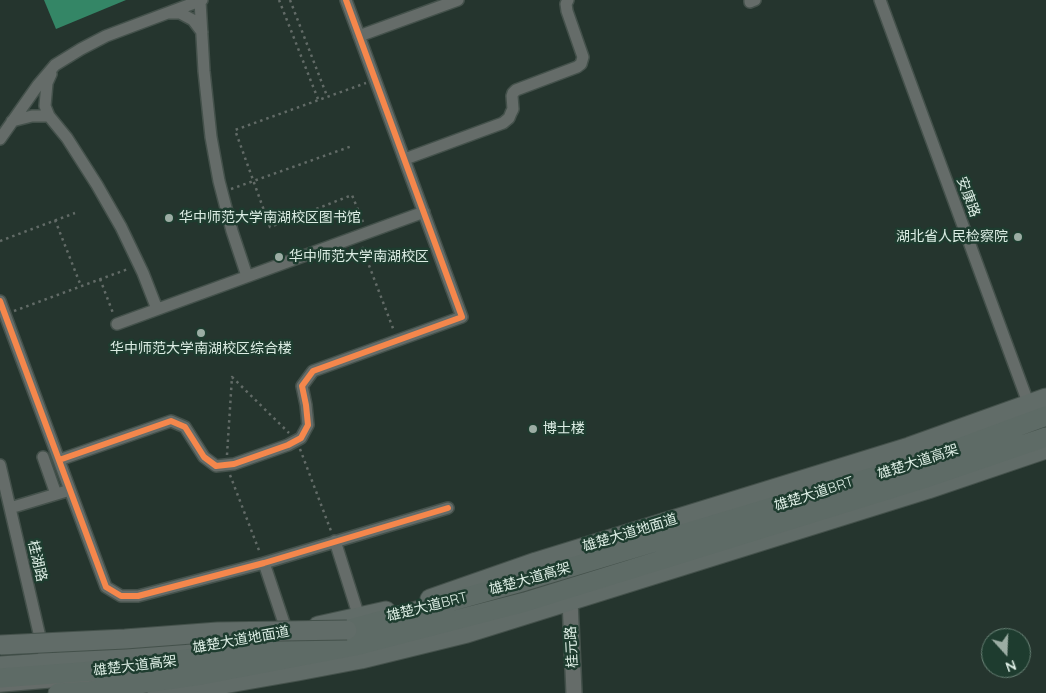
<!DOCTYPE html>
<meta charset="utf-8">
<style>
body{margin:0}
#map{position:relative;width:1046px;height:693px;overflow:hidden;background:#25352e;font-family:Quicksand,sans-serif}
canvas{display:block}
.north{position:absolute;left:981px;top:628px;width:50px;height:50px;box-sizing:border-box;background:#1e3c2f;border:1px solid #6a8377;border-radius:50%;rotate:160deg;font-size:14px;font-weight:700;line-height:20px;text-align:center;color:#dcede4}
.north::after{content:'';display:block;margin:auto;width:18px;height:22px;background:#9cada4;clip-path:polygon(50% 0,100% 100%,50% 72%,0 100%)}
</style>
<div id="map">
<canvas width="1046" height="693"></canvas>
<div class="north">N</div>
</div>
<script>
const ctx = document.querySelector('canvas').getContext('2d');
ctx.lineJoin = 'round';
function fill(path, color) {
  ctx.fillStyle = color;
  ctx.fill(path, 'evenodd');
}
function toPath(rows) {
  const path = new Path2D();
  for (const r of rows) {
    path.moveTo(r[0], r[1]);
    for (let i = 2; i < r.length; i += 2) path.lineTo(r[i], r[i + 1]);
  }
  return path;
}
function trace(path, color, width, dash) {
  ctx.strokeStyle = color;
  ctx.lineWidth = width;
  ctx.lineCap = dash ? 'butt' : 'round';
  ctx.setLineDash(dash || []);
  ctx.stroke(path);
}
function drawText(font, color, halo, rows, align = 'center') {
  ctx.font = font + ' Quicksand,"Noto Sans SC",sans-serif';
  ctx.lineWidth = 5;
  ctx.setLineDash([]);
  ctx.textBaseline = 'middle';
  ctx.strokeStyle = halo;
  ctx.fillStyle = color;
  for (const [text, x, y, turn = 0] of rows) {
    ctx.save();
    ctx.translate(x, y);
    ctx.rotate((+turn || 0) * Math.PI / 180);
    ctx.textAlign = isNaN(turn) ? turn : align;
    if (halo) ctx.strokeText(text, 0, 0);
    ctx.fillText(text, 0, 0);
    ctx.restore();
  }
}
const water = toPath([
 [44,0,126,0,56,29]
]);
const path = toPath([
 [279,0,318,99],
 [290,0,327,96],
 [231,189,352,146],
 [55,220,81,286],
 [363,222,352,195,270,227,235,130,366,83],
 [0,241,75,213],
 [362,247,394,331],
 [100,279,113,313],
 [14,311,128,269],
 [300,449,331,531],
 [227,455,232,377,289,433],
 [230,475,260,553]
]);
const service = toPath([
 [0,689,60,684,97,680]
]);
const minor = toPath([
 [750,0,750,2,755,0],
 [880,0,1029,405],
 [200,1,204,71,211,137,219,181,232,231,247,276],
 [169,13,180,13,193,20,202,32],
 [359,36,458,0],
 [49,116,45,106,47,83,51,74],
 [12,121,32,116,49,116,67,138,97,185,121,227,143,273,157,309],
 [0,139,38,85,55,65,81,49,106,36,202,0],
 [405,159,503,123,509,118,511,113,513,109,512,96,513,93,516,90,577,67,581,64,583,57,567,11,566,4,568,0],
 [0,301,106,587,121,596,138,596,264,563,448,508],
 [117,324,424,212],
 [43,457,56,494],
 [59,460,171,421,185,427,204,457,216,466,234,464,288,445,301,438,308,425,306,405,302,386,313,371,462,317,346,0],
 [0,465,46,663],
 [10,508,70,490],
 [335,541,359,617],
 [264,563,287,632]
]);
const tertiary = toPath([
 [570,600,574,693]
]);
const primary = toPath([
 [430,599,536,562,909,447,1046,398],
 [318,626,386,611],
 [0,666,46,663,193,648,259,637],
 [157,693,200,688,298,671,361,659,467,633,928,489,1046,449]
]);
const trunk = toPath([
 [0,678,106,670,208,656,347,630,525,581,916,464,1046,416],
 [58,693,90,691,202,675,355,646,525,602,923,479,1046,437]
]);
const primaryBridge = toPath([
 [0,645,125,639,218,632,347,630]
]);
const cycleway = toPath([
 [0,301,106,587,121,596,138,596,264,563,448,508],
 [59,460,171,421,185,427,204,457,216,466,234,464,288,445,301,438,308,425,306,405,302,386,313,371,462,317,346,0]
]);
const markers = [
 [169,218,5,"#9cada4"],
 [1018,237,5,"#9cada4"],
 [279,257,5,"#9cada4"],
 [201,333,5,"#9cada4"],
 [533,429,5,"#9cada4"]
];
const streetNames = [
 ["安康路",968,197,70],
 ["雄楚大道高架",918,462,-18],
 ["雄楚大道BRT",814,494,-18],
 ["雄楚大道地面道",630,533,-17],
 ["桂湖路",37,561,77],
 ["雄楚大道高架",530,579,-16],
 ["雄楚大道BRT",427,607,-14],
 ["雄楚大道地面道",241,640,-10],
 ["桂元路",572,647,-93],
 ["雄楚大道高架",135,666,-7]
];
const poiNames = [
 ["华中师范大学南湖校区图书馆",179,218],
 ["湖北省人民检察院",1008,237,"right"],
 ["华中师范大学南湖校区",289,257],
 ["华中师范大学南湖校区综合楼",201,349,"center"],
 ["博士楼",543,429]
];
fill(water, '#348666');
trace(service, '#44514b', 8);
trace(minor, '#44514b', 14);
trace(tertiary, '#44514b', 18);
trace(primary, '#44514b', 21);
trace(trunk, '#44514b', 21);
trace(path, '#626b67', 2.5, [2.5, 4]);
trace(service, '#656c69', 5.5);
trace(minor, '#656c69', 11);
trace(tertiary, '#656c69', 15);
trace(primary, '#616c68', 19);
trace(trunk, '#5e6b66', 19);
trace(primaryBridge, '#44514b', 21, []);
trace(primaryBridge, '#616c68', 19);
trace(cycleway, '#f5874c', 6);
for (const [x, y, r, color] of markers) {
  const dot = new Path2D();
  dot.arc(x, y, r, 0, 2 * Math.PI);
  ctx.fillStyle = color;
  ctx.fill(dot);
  trace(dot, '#1e3c2f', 2);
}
drawText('14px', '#dcede4', '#1e3c2f', streetNames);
drawText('14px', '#dcede4', '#1e3c2f', poiNames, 'left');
</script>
